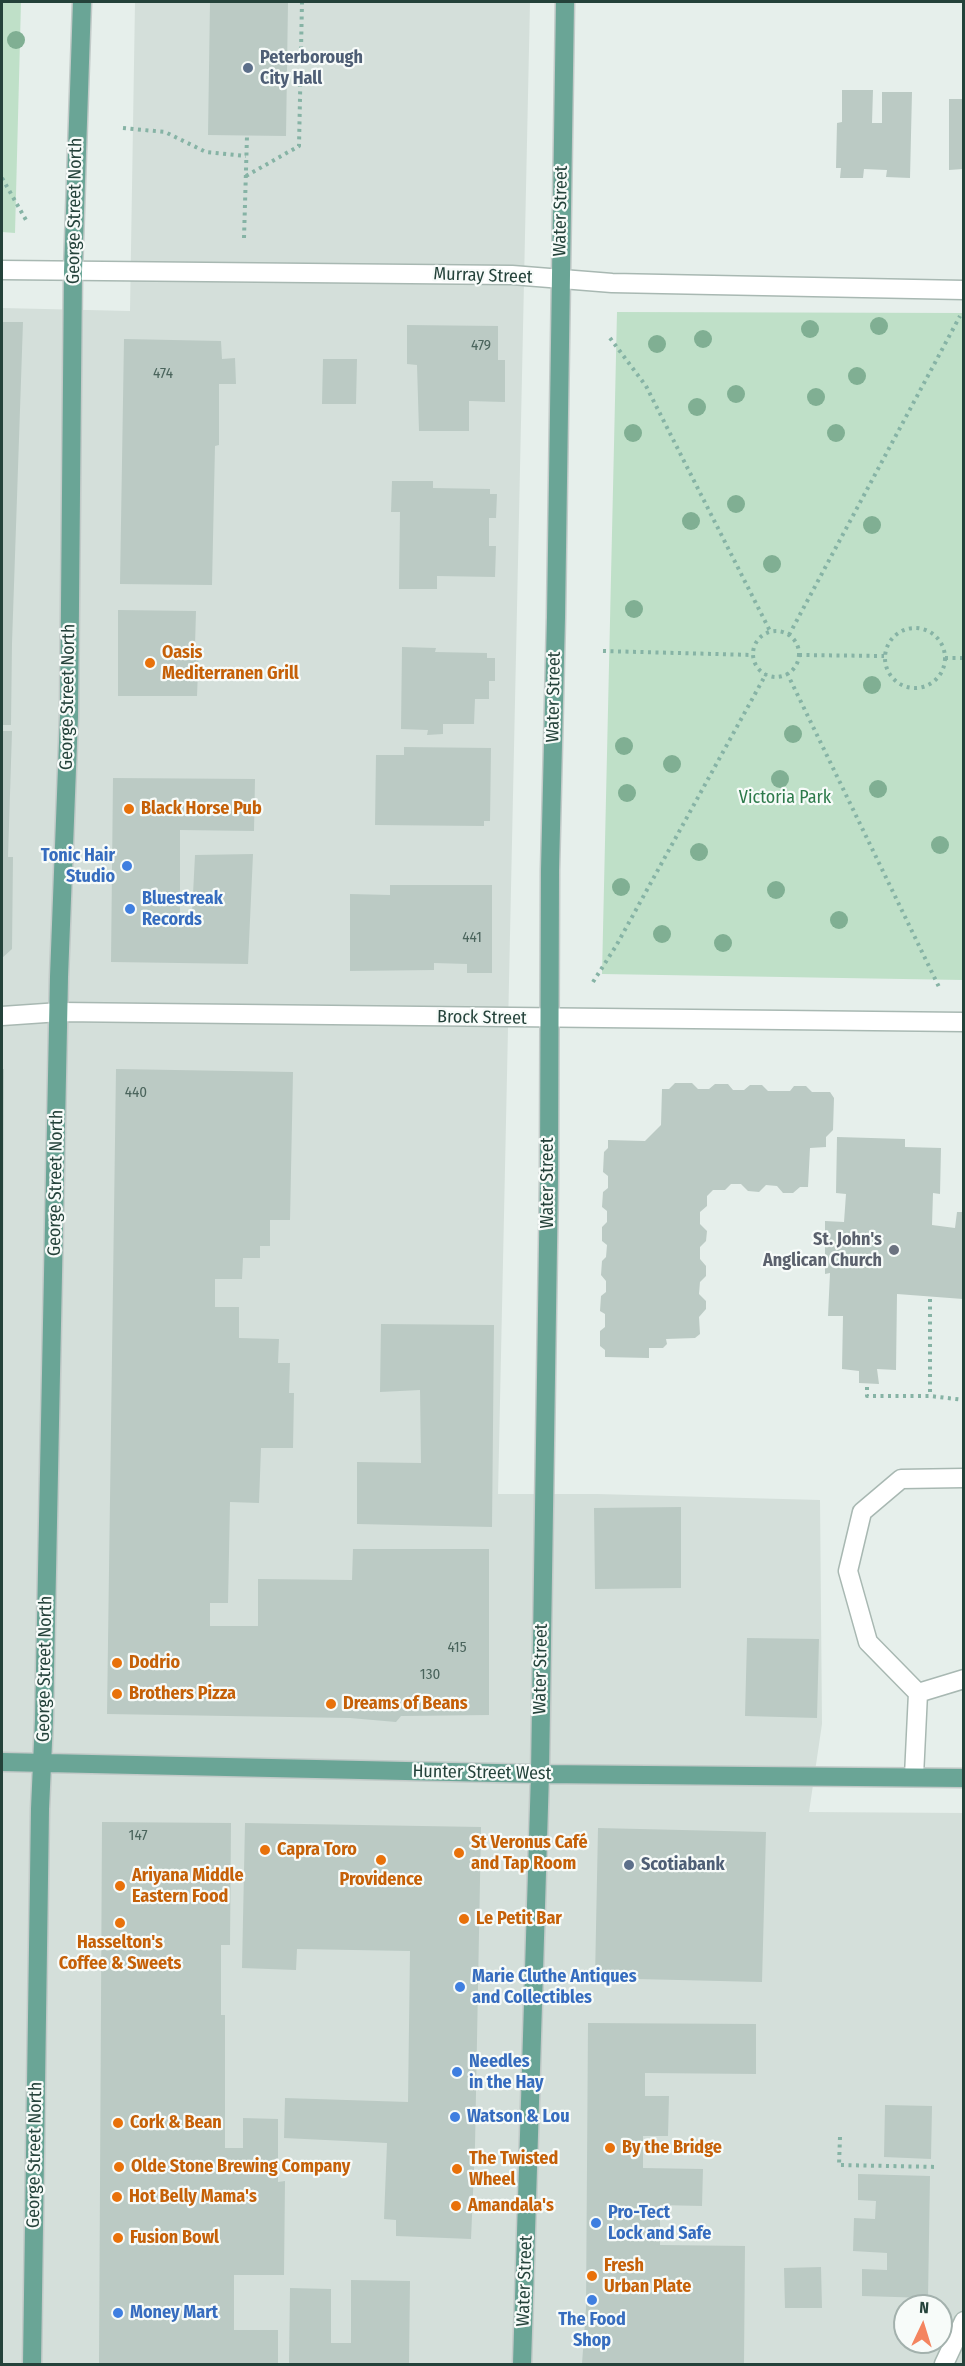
<!DOCTYPE html>
<meta charset="utf-8">
<style>
body{margin:0}
#map{position:relative;width:965px;height:2366px;overflow:hidden;background:#e6efeb;font-family:"Fira Sans Condensed",sans-serif}
canvas{display:block}
.frame{position:absolute;inset:0;border:3px solid #24423a;pointer-events:none}
.north{position:absolute;left:893px;top:2294px;width:60px;height:60px;box-sizing:border-box;background:#f7fbf9;border:2px solid #a3b1ad;border-radius:50%;rotate:4deg;font-size:16px;font-weight:700;line-height:24px;text-align:center;color:#24423a}
.north::after{content:'';display:block;margin:auto;width:21px;height:27px;background:#f4845f;clip-path:polygon(50% 0,100% 100%,50% 72%,0 100%)}
</style>
<div id="map">
<canvas width="965" height="2366"></canvas>
<div class="frame"></div>
<div class="north">N</div>
</div>
<script>
const ctx = document.querySelector('canvas').getContext('2d');
ctx.lineJoin = 'round';
function fill(path, color) {
  ctx.fillStyle = color;
  ctx.fill(path, 'evenodd');
}
function toPath(rows) {
  const path = new Path2D();
  for (const r of rows) {
    if (r.length === 3) {
      path.moveTo(r[0] + r[2], r[1]);
      path.arc(r[0], r[1], r[2], 0, 2 * Math.PI);
      continue;
    }
    path.moveTo(r[0], r[1]);
    for (let i = 2; i < r.length; i += 2) path.lineTo(r[i], r[i + 1]);
  }
  return path;
}
function trace(path, color, width, dash) {
  ctx.strokeStyle = color;
  ctx.lineWidth = width;
  ctx.lineCap = dash ? 'butt' : 'round';
  ctx.setLineDash(dash || []);
  ctx.stroke(path);
}
function drawText(font, color, halo, rows, align = 'center') {
  ctx.font = font + ' "Fira Sans Condensed",sans-serif';
  ctx.lineWidth = 4.5;
  ctx.setLineDash([]);
  ctx.textBaseline = 'middle';
  ctx.strokeStyle = halo;
  ctx.fillStyle = color;
  for (const [text, x, y, turn = 0] of rows) {
    ctx.save();
    ctx.translate(x, y);
    ctx.rotate((+turn || 0) * Math.PI / 180);
    ctx.textAlign = isNaN(turn) ? turn : align;
    if (halo) ctx.strokeText(text, 0, 0);
    ctx.fillText(text, 0, 0);
    ctx.restore();
  }
}
const built = toPath([
 [135,2,530,2,498,1494,597,1494,820,1500,822,1724,809,1812,963,1813,963,2364,2,2364,2,308,130,311],
 [905,2306,941,2306,941,2342,905,2342]
]);
const green = toPath([
 [2,2,21,2,15,233,2,232],
 [617,312,963,313,963,980,602,974]
]);
const building = toPath([
 [210,2,288,2,286,136,208,135],
 [842,90,873,90,872,123,882,123,882,92,912,92,910,178,886,177,887,170,864,169,863,178,840,178,841,168,836,168,837,123,842,122],
 [949,99,963,99,963,169,949,170],
 [2,322,23,322,12,643,11,725,2,725],
 [407,325,498,326,498,360,505,360,505,402,469,401,469,431,419,431,417,365,407,364],
 [124,339,221,341,222,359,235,358,236,384,219,384,219,445,215,446,212,585,120,584],
 [323,359,357,359,356,404,322,404],
 [392,481,433,481,433,488,490,489,490,494,497,494,496,518,489,518,489,546,496,546,495,577,437,576,437,589,399,589,400,512,391,512],
 [118,610,196,611,195,646,199,646,197,696,118,696],
 [402,647,436,648,435,652,487,653,487,658,495,658,495,681,489,681,489,699,475,699,474,724,443,724,443,734,427,735,428,730,401,729],
 [2,731,12,731,8,857,13,857,12,949,2,958],
 [404,747,491,748,490,821,484,821,484,826,375,825,376,755,404,755],
 [113,778,255,779,254,831,180,830,180,914,192,914,195,855,253,854,248,964,111,962],
 [390,885,492,885,492,973,467,973,467,964,434,963,434,970,350,971,350,894,390,895],
 [2,1069,4,1069,3,1324,2,1324],
 [116,1069,293,1072,290,1220,270,1220,270,1246,260,1246,260,1258,243,1258,242,1279,215,1279,215,1307,239,1307,239,1338,279,1339,278,1363,290,1363,289,1393,294,1393,293,1448,261,1448,259,1503,230,1502,228,1603,210,1603,210,1626,258,1626,258,1579,352,1580,353,1549,489,1549,489,1715,401,1716,396,1722,350,1718,107,1714],
 [675,1083,692,1083,698,1089,709,1089,715,1084,728,1084,733,1090,744,1090,750,1085,762,1085,768,1091,790,1091,794,1086,806,1086,812,1092,830,1092,834,1098,833,1130,826,1137,826,1147,810,1148,808,1187,800,1187,793,1193,783,1193,777,1186,766,1185,759,1192,748,1191,741,1184,731,1184,725,1190,713,1190,707,1196,707,1206,700,1212,700,1224,707,1231,706,1241,700,1247,700,1259,706,1266,706,1276,700,1282,699,1294,706,1301,706,1309,699,1317,700,1334,695,1338,666,1339,667,1344,663,1348,649,1348,649,1358,605,1357,605,1350,600,1346,600,1331,605,1327,605,1314,600,1311,601,1296,606,1292,606,1281,601,1275,602,1261,606,1257,607,1245,602,1241,602,1227,607,1222,607,1211,602,1207,603,1192,608,1188,608,1176,603,1172,604,1152,608,1148,608,1140,645,1141,661,1125,662,1089,669,1089],
 [837,1137,905,1139,905,1147,941,1148,940,1194,933,1193,932,1225,955,1228,957,1212,963,1212,963,1299,897,1294,896,1370,877,1369,879,1384,859,1383,859,1371,842,1369,843,1316,828,1316,830,1273,825,1274,825,1221,844,1222,846,1194,836,1193],
 [381,1324,494,1325,492,1527,357,1524,357,1462,421,1463,420,1390,380,1392],
 [681,1507,681,1588,595,1589,594,1508],
 [747,1638,819,1639,817,1718,745,1716],
 [102,1822,231,1823,230,1945,221,1945,221,2015,225,2015,225,2148,243,2148,243,2118,278,2119,278,2182,285,2181,284,2275,234,2275,234,2330,278,2330,278,2364,99,2364],
 [245,1823,481,1827,475,2146,471,2239,396,2236,396,2220,384,2219,387,2143,284,2138,285,2098,408,2102,410,1951,297,1949,296,1970,242,1968],
 [598,1828,766,1832,762,1982,595,1978],
 [588,2023,756,2024,756,2074,645,2073,645,2096,669,2096,668,2136,643,2136,643,2168,703,2169,702,2206,660,2205,660,2245,745,2246,744,2364,582,2364,586,2308],
 [885,2105,932,2106,931,2159,884,2157],
 [858,2174,930,2176,928,2298,862,2296,862,2269,887,2270,887,2253,853,2251,854,2218,875,2219,876,2201,858,2200],
 [821,2267,822,2308,785,2308,784,2268],
 [351,2280,410,2281,409,2364,289,2364,290,2288,331,2289,331,2343,351,2343]
]);
const path = toPath([
 [123,128,165,132,206,152,246,156],
 [246,176,299,146,302,2],
 [2,178,26,220],
 [244,238,247,136],
 [610,338,646,386,770,631],
 [915,658,30],
 [776,654,23],
 [789,635,960,316],
 [603,651,753,655],
 [799,655,884,656],
 [945,658,964,658],
 [787,673,939,987],
 [593,982,616,946,766,674],
 [930,1299,930,1396],
 [867,1387,867,1396,930,1396,964,1400],
 [840,2137,839,2165,938,2167]
]);
const minor = toPath([
 [2,270,512,275,612,283,964,290],
 [2,1016,60,1012,964,1022],
 [918,1693,964,1679],
 [914,1776,918,1693,868,1642,848,1571,862,1512,901,1479,964,1478],
 [944,2364,964,2321]
]);
const major = toPath([
 [2,1762,540,1774,964,1778],
 [32,2364,40,1809,44,1720,59,977,69,716,73,271,82,2],
 [522,2364,540,1774,549,1179,550,870,556,617,565,2]
]);
const trees = [
 [16,40],
 [879,326],
 [810,329],
 [703,339],
 [657,344],
 [857,376],
 [736,394],
 [816,397],
 [697,407],
 [633,433],
 [836,433],
 [736,504],
 [691,521],
 [872,525],
 [772,564],
 [634,609],
 [872,685],
 [793,734],
 [624,746],
 [672,764],
 [780,779],
 [878,789],
 [627,793],
 [940,845],
 [699,852],
 [621,887],
 [776,890],
 [839,920],
 [662,934],
 [723,943]
];
const markers = [
 [248,68,6,"#5c6f8a"],
 [150,663,6,"#e8710a"],
 [129,809,6,"#e8710a"],
 [127,866,6,"#3f7fe0"],
 [130,909,6,"#3f7fe0"],
 [894,1250,6,"#6b7280"],
 [117,1663,6,"#e8710a"],
 [117,1694,6,"#e8710a"],
 [331,1704,6,"#e8710a"],
 [265,1850,6,"#e8710a"],
 [459,1853,6,"#e8710a"],
 [381,1860,6,"#e8710a"],
 [629,1865,6,"#5c6f8a"],
 [120,1886,6,"#e8710a"],
 [464,1919,6,"#e8710a"],
 [120,1923,6,"#e8710a"],
 [460,1987,6,"#3f7fe0"],
 [457,2072,6,"#3f7fe0"],
 [455,2117,6,"#3f7fe0"],
 [118,2123,6,"#e8710a"],
 [610,2148,6,"#e8710a"],
 [119,2167,6,"#e8710a"],
 [457,2169,6,"#e8710a"],
 [117,2197,6,"#e8710a"],
 [456,2206,6,"#e8710a"],
 [596,2223,6,"#3f7fe0"],
 [118,2238,6,"#e8710a"],
 [592,2276,6,"#e8710a"],
 [592,2300,6,"#3f7fe0"],
 [118,2313,6,"#3f7fe0"]
];
const numberNames = [
 ["479",481,346],
 ["474",163,374],
 ["441",472,938],
 ["440",136,1093],
 ["415",457,1648],
 ["130",430,1675],
 ["147",138,1836]
];
const serviceNames = [
 ["Peterborough",260,58],
 ["City Hall",260,79],
 ["Scotiabank",641,1865]
];
const streetNames = [
 ["George Street North",75,211,-89],
 ["Water Street",561,211,-89],
 ["Murray Street",483,276,2],
 ["George Street North",68,697,-89],
 ["Water Street",554,697,-89],
 ["Brock Street",482,1018,1],
 ["George Street North",56,1183,-89],
 ["Water Street",548,1183,-90],
 ["George Street North",45,1669,-89],
 ["Water Street",541,1669,-89],
 ["Hunter Street West",482,1773,1],
 ["George Street North",35,2155,-89],
 ["Water Street",525,2281,-88]
];
const foodNames = [
 ["Oasis",162,653],
 ["Mediterranen Grill",162,674],
 ["Black Horse Pub",141,809],
 ["Dodrio",129,1663],
 ["Brothers Pizza",129,1694],
 ["Dreams of Beans",343,1704],
 ["St Veronus Café",471,1843],
 ["and Tap Room",471,1864],
 ["Capra Toro",277,1850],
 ["Ariyana Middle",132,1876],
 ["Eastern Food",132,1897],
 ["Providence",381,1880,"center"],
 ["Le Petit Bar",476,1919],
 ["Hasselton's",120,1943,"center"],
 ["Coffee & Sweets",120,1964,"center"],
 ["Cork & Bean",130,2123],
 ["By the Bridge",622,2148],
 ["The Twisted",469,2159],
 ["Wheel",469,2180],
 ["Olde Stone Brewing Company",131,2167],
 ["Hot Belly Mama's",129,2197],
 ["Amandala's",468,2206],
 ["Fusion Bowl",130,2238],
 ["Fresh",604,2266],
 ["Urban Plate",604,2287]
];
const parkNames = [
 ["Victoria Park",785,798]
];
const shopNames = [
 ["Tonic Hair",115,856,"right"],
 ["Studio",115,877,"right"],
 ["Bluestreak",142,899],
 ["Records",142,920],
 ["Marie Cluthe Antiques",472,1977],
 ["and Collectibles",472,1998],
 ["Needles",469,2062],
 ["in the Hay",469,2083],
 ["Watson & Lou",467,2117],
 ["Pro-Tect",608,2213],
 ["Lock and Safe",608,2234],
 ["Money Mart",130,2313],
 ["The Food",592,2320,"center"],
 ["Shop",592,2341,"center"]
];
const worshipNames = [
 ["St. John's",882,1240],
 ["Anglican Church",882,1261]
];
fill(built, '#d4dfda');
fill(green, '#bfe0c8');
fill(building, '#bbcac4');
trace(minor, '#a8b8b2', 21);
trace(major, '#c2cac8', 21);
trace(path, '#86b3a5', 4, [3, 4.5]);
trace(minor, '#fff', 18);
trace(major, '#6aa596', 18);
ctx.fillStyle = '#80af93';
for (const [x, y] of trees) {
  ctx.beginPath();
  ctx.arc(x, y, 9, 0, 2 * Math.PI);
  ctx.fill();
}
for (const [x, y, r, color] of markers) {
  const dot = new Path2D();
  dot.arc(x, y, r, 0, 2 * Math.PI);
  ctx.fillStyle = color;
  ctx.fill(dot);
  trace(dot, '#f7fbf9', 2);
}
drawText('15px', '#4a645c', null, numberNames);
drawText('bold 18px', '#4e5e75', '#f7fbf9', serviceNames, 'left');
drawText('18px', '#24423a', '#f7fbf9', streetNames);
drawText('bold 18px', '#c56008', '#f7fbf9', foodNames, 'left');
drawText('18px', '#2d7a4b', '#f7fbf9', parkNames);
drawText('bold 18px', '#366cbe', '#f7fbf9', shopNames, 'left');
drawText('bold 18px', '#5b616d', '#f7fbf9', worshipNames, 'right');
</script>
